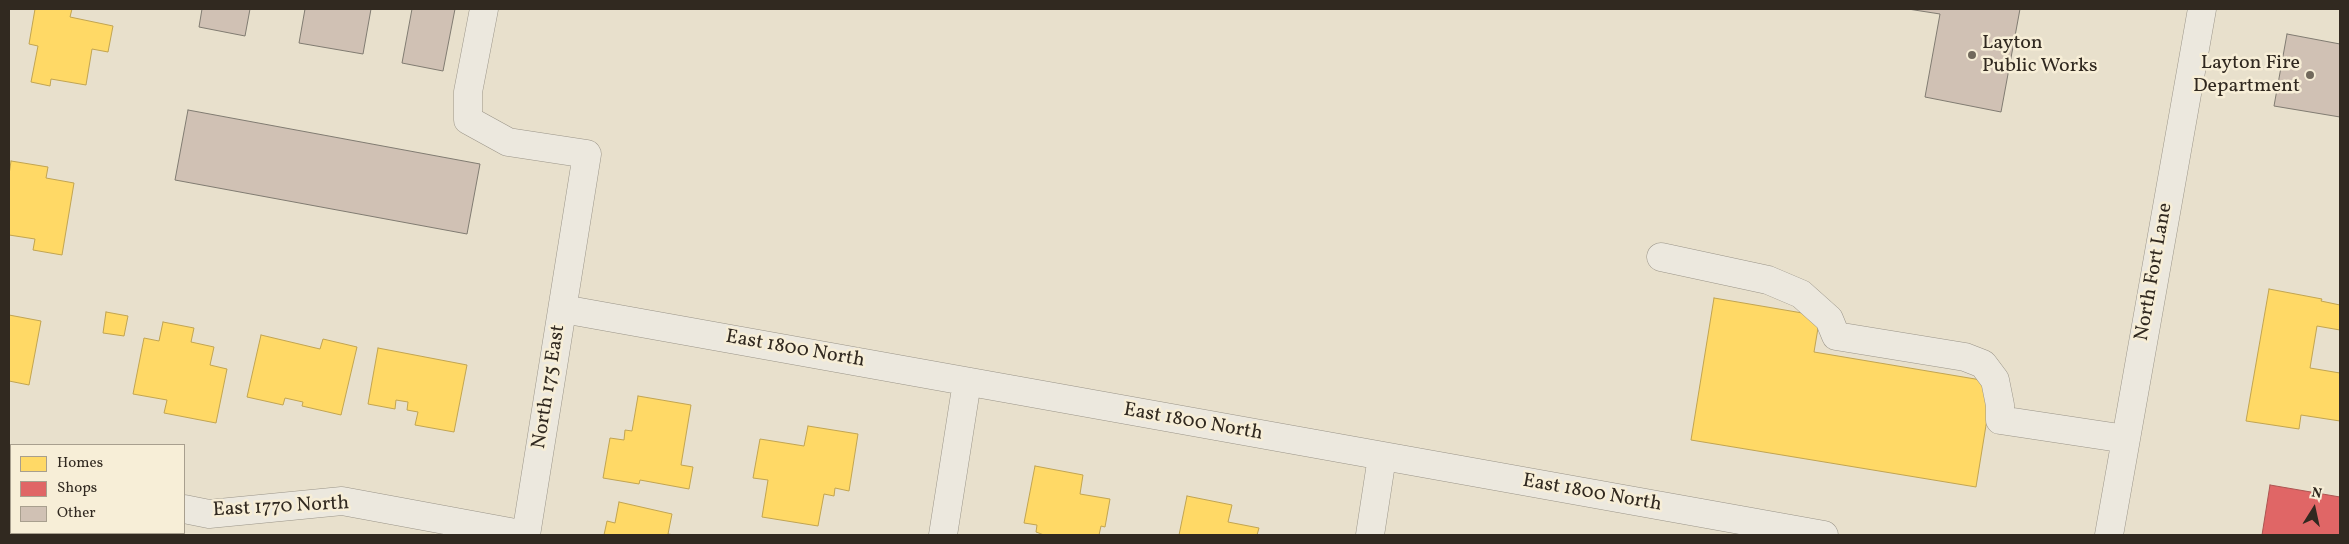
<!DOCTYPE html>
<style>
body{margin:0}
#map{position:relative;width:2349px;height:544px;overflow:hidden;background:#e8e0cc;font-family:Vollkorn,serif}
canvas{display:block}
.frame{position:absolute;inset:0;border:10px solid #312920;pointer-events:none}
.legend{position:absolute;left:10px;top:444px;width:175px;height:90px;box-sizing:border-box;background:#f7eed7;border:1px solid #a89f8e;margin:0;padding:6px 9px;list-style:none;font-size:15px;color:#312920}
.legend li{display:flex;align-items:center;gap:10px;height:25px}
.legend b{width:25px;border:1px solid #a89f8e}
.north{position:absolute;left:2289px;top:484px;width:50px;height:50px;-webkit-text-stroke:4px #f7eed7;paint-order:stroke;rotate:10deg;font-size:14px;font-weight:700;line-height:20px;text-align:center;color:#312920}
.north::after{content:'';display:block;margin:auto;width:18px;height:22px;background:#312920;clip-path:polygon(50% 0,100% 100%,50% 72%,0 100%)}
</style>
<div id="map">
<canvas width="2349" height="544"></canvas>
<div class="frame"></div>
<ul class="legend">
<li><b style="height:14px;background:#ffd966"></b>Homes</li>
<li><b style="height:14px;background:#e06666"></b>Shops</li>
<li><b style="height:14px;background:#d0c1b4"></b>Other</li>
</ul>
<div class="north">N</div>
</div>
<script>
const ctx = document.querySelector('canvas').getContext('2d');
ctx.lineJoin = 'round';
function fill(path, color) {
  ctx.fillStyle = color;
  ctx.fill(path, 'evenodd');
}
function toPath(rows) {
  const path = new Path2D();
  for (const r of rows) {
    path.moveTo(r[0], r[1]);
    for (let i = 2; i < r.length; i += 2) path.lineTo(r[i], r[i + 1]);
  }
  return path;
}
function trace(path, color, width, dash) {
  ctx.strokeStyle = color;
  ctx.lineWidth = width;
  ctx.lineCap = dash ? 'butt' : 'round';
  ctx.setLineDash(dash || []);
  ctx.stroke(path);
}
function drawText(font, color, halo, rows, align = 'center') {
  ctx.font = font + ' Vollkorn,serif';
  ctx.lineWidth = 5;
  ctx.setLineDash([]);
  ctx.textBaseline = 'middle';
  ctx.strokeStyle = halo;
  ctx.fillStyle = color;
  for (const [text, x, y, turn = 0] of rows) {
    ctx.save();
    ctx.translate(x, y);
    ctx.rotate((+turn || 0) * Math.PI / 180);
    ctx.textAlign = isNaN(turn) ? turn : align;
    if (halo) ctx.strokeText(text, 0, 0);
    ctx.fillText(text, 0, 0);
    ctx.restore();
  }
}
const homes = toPath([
 [35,9,72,9,70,17,113,26,108,52,92,49,86,85,51,79,50,86,31,82,38,46,29,44,35,9],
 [11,161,48,167,46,178,74,183,62,255,33,250,35,239,9,235,9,175,11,161],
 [2269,289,2322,299,2321,301,2340,305,2340,330,2317,326,2310,368,2340,373,2340,421,2301,415,2299,429,2246,421,2269,289],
 [1714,298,1820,316,1814,352,1993,382,1976,487,1691,440,1714,298],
 [106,312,128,316,124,336,103,333,106,312],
 [9,315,41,321,29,385,9,381,9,315],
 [163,322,194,328,191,342,214,347,210,365,227,369,216,423,164,413,167,400,133,394,144,338,159,341,163,322],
 [261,335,320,349,323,339,357,347,341,415,302,406,303,402,285,398,283,405,247,397,261,335],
 [378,348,467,365,454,432,415,425,418,412,407,410,408,402,396,400,395,409,368,404,378,348],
 [638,396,691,405,681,465,693,467,689,489,640,480,639,484,603,478,610,438,624,440,625,430,632,431,638,396],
 [808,426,858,434,849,491,835,488,834,496,824,494,818,526,762,517,768,480,753,478,760,439,804,446,808,426],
 [1035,466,1083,475,1080,494,1110,499,1105,527,1101,526,1099,535,1044,535,1036,532,1037,525,1024,523,1035,466],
 [1187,496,1232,505,1228,522,1259,528,1257,535,1179,535,1187,496],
 [619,502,672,514,668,534,675,535,604,535,607,521,615,523,619,502]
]);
const shops = toPath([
 [2270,485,2340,497,2340,535,2262,535,2270,485]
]);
const building = toPath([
 [202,9,250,9,245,36,199,27,202,9],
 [305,9,371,9,363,54,299,43,305,9],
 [412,9,455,9,443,71,402,63,412,9],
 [1908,9,2020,9,2001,112,1925,97,1940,14,1908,9],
 [2287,34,2340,44,2340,117,2274,106,2287,34],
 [188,110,480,164,467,234,175,180,188,110]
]);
const minor = toPath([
 [484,9,468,92,468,120,508,142,587,154,526,535],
 [1661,257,1768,280,1801,294,1829,319,1836,336,1965,357,1983,364,1995,380,2000,405,2000,420,2126,439],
 [563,309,1824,535],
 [9,475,11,476],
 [184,509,209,514,342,501,526,535],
 [943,535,967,382],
 [1370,535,1382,457],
 [2109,535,2202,9]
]);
const markers = [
 [1972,55,5,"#71695c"],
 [2310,75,5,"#71695c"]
];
const poiNames = [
 ["Layton",1982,44],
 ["Public Works",1982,67],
 ["Layton Fire",2300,64,"right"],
 ["Department",2300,87,"right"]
];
const streetNames = [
 ["North Fort Lane",2155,272,-80],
 ["East 1800 North",795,350,10],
 ["North 175 East",550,387,-81],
 ["East 1800 North",1193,423,10],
 ["East 1800 North",1592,494,10],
 ["East 1770 North",281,508,-3]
];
fill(homes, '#ffd966');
trace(homes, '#c1a451', 1);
fill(shops, '#e06666');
trace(shops, '#ac5451', 1);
fill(building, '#d0c1b4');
trace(building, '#807b71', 1);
trace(minor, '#9a9488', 29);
trace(minor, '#ece8de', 28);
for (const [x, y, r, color] of markers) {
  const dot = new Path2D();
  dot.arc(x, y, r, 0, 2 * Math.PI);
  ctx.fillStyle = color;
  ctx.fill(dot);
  trace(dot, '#f7eed7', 2);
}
drawText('20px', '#312920', '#f7eed7', poiNames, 'left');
drawText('20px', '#312920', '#f7eed7', streetNames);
</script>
